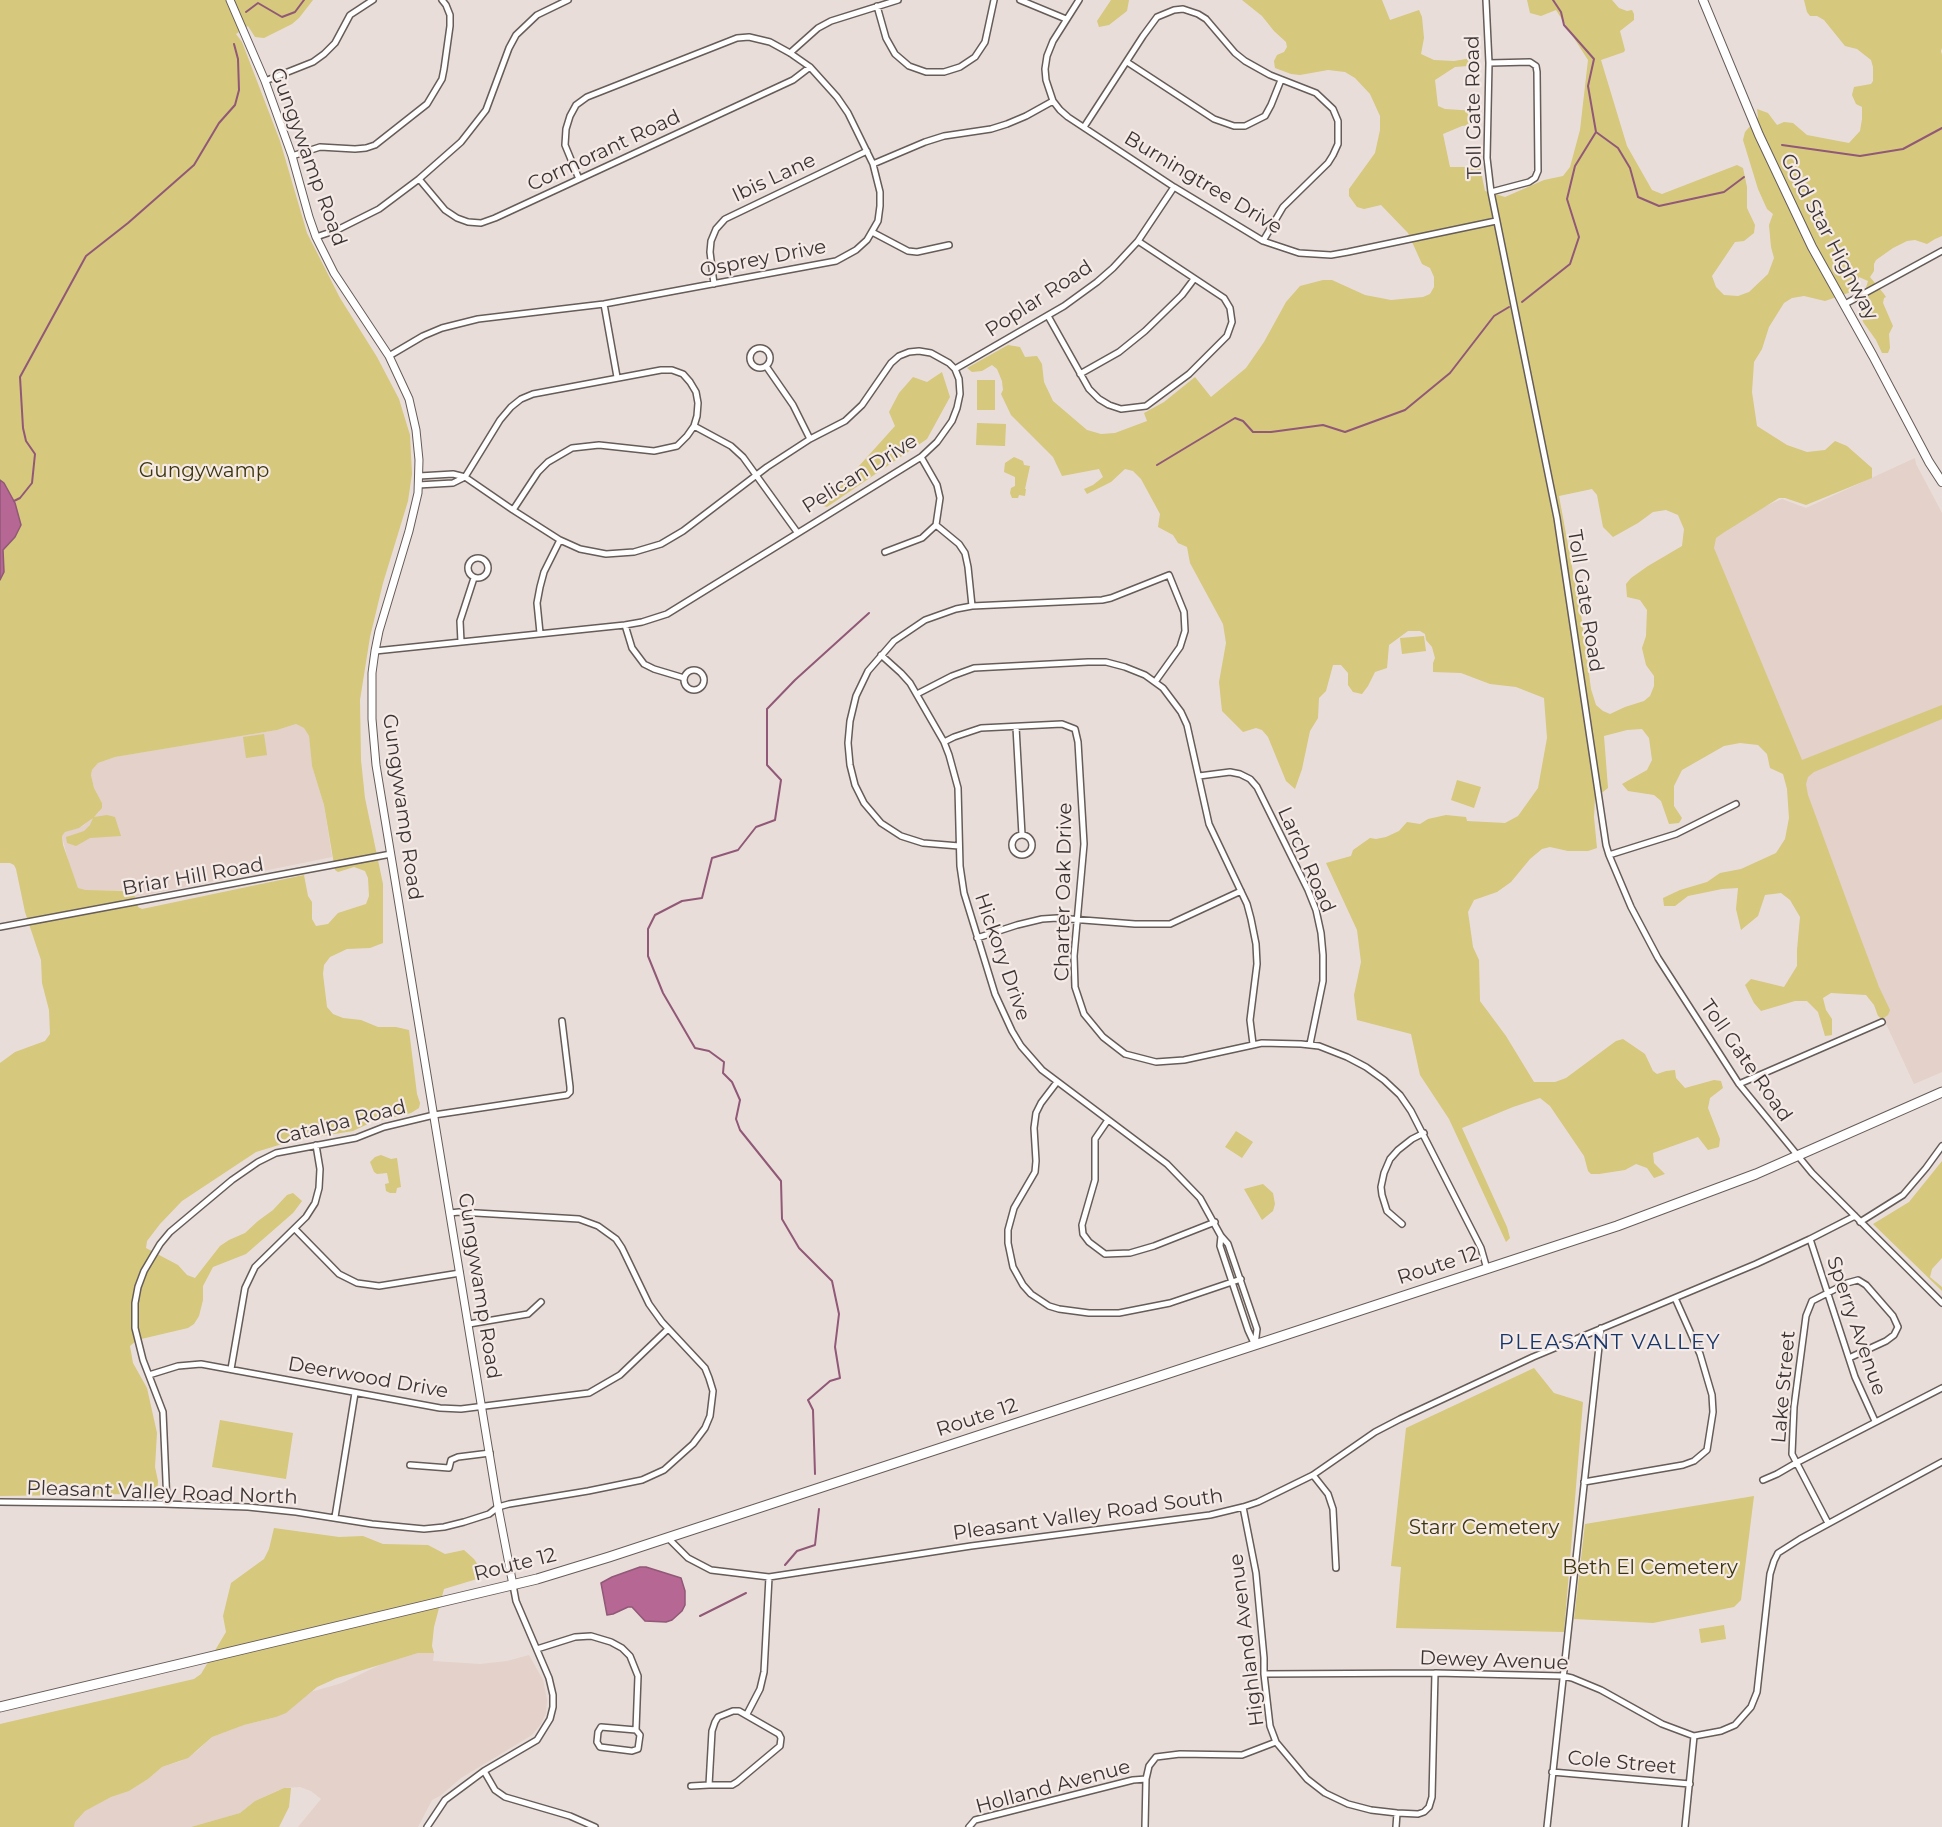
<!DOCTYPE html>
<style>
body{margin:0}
canvas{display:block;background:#e8ddd8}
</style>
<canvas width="1942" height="1827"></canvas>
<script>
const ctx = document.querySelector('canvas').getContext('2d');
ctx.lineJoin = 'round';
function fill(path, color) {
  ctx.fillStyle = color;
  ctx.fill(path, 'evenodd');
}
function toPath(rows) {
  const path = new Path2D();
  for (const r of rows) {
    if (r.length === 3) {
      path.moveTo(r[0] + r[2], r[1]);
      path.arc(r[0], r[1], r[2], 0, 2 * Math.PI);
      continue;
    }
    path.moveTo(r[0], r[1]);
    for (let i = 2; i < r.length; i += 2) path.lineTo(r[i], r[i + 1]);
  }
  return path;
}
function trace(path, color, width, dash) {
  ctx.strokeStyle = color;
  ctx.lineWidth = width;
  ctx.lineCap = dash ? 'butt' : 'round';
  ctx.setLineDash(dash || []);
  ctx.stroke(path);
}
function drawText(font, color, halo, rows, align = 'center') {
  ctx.font = font + ' Montserrat,sans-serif';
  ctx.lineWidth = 4.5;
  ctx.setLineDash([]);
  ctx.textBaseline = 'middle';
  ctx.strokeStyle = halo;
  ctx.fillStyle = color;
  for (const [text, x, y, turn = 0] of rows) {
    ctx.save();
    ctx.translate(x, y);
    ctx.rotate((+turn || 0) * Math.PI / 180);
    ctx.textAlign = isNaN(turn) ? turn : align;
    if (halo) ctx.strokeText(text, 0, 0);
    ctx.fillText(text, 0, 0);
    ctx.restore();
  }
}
const built = toPath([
 [1915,458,1916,464,1942,513,1942,1072,1914,1084,1881,1013,1704,533,1782,499,1806,508],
 [296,724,304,728,309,736,312,766,324,805,332,857,135,897,134,894,126,890,86,890,78,888,70,868,62,836,65,832,83,826,99,812,102,803,94,788,91,775,92,770,98,763,115,757,277,730],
 [418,1653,434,1653,433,1661,480,1664,507,1661,529,1655,543,1680,547,1700,546,1713,541,1724,532,1735,461,1778,440,1796,432,1800,418,1827,298,1827,321,1799,311,1791,300,1787,284,1788,274,1792,255,1801,240,1813,191,1827,74,1827,75,1822,84,1811,111,1797,129,1791,148,1779,162,1767,181,1761,197,1751,212,1737,244,1725,276,1717,311,1692,342,1683,382,1664]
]);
const green = toPath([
 [0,0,313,0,299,18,292,24,264,38,255,37,248,26,236,34,242,42,280,141,307,233,340,298,377,357,399,399,410,435,412,474,408,501,383,583,370,637,360,700,361,760,365,798,383,884,383,943,370,948,347,949,330,957,324,965,323,974,327,1007,333,1014,343,1018,361,1020,378,1027,396,1027,409,1030,417,1094,420,1103,419,1108,411,1113,370,1123,353,1131,292,1141,256,1152,182,1201,160,1224,147,1241,146,1248,178,1265,187,1275,195,1278,220,1246,229,1240,245,1233,258,1221,273,1210,287,1195,293,1193,302,1201,293,1213,246,1254,213,1267,203,1286,203,1300,199,1316,194,1324,188,1328,137,1340,130,1346,133,1363,147,1388,157,1433,155,1467,158,1481,157,1496,130,1494,0,1496,0,1063,15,1052,45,1041,50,1034,49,1010,42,983,41,960,25,912,16,869,14,865,10,863,0,863],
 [296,724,304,728,309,736,312,766,324,805,335,870,338,872,354,867,365,871,368,878,369,896,366,904,338,913,328,924,316,926,312,919,312,902,308,896,304,875,142,909,138,907,134,894,131,891,86,890,78,888,63,845,62,836,65,832,79,828,93,818,90,825,84,831,66,837,67,843,76,846,90,838,121,836,115,817,107,815,94,817,102,808,102,803,94,788,91,775,92,770,98,763,115,757,277,730],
 [1111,0,1129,0,1127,11,1109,25,1099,27,1097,21],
 [1242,0,1382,0,1390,20,1419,10,1422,17,1424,38,1421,54,1434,60,1454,61,1472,58,1474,61,1468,66,1455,67,1435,80,1438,106,1445,109,1476,111,1478,115,1476,124,1462,126,1443,134,1450,167,1480,167,1485,191,1505,197,1544,180,1563,176,1570,167,1580,130,1588,60,1556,10,1541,16,1530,13,1527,0,1612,0,1619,8,1627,11,1632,10,1634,14,1634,20,1620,31,1625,50,1624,52,1601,60,1627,146,1652,190,1662,194,1737,165,1743,168,1747,187,1747,208,1755,225,1754,233,1744,241,1735,242,1712,276,1716,287,1724,295,1738,296,1749,292,1768,274,1774,258,1771,247,1769,225,1773,214,1767,209,1758,189,1743,140,1745,132,1758,117,1757,109,1768,113,1777,125,1784,122,1793,123,1807,135,1849,143,1860,131,1862,119,1862,107,1856,104,1852,95,1854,87,1871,84,1873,81,1873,67,1871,60,1857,49,1845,46,1824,20,1817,16,1810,16,1807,12,1804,0,1942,0,1942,48,1941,51,1942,55,1942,236,1935,239,1927,244,1915,240,1907,241,1893,248,1876,260,1874,264,1874,271,1870,277,1884,294,1886,297,1884,298,1883,303,1893,326,1889,334,1890,348,1888,353,1882,353,1876,340,1863,322,1860,308,1868,281,1859,277,1855,289,1851,292,1825,301,1804,296,1792,298,1784,303,1769,327,1762,349,1754,362,1752,392,1757,426,1787,445,1807,452,1825,450,1835,441,1847,446,1872,468,1872,478,1806,505,1785,498,1779,498,1723,533,1716,538,1714,548,1802,760,1942,705,1942,719,1814,772,1808,777,1806,784,1808,795,1852,915,1879,987,1890,1010,1888,1015,1882,1019,1878,1016,1874,1005,1866,995,1831,993,1823,998,1826,1010,1832,1019,1832,1035,1825,1036,1818,1012,1807,1001,1795,1001,1761,1011,1754,1003,1745,985,1751,979,1784,987,1797,966,1797,950,1800,917,1790,900,1781,893,1765,895,1758,916,1741,930,1736,909,1738,888,1722,889,1688,896,1675,906,1664,906,1663,898,1680,890,1707,882,1720,873,1741,869,1776,853,1785,839,1789,818,1787,789,1783,774,1770,768,1767,754,1758,745,1740,743,1724,746,1682,770,1674,786,1674,806,1682,818,1679,823,1669,824,1661,801,1654,795,1628,791,1622,784,1647,770,1652,760,1649,738,1642,729,1627,730,1604,736,1608,788,1595,798,1594,817,1597,848,1588,851,1568,851,1550,847,1542,849,1530,859,1511,882,1497,892,1474,900,1468,912,1473,947,1479,960,1480,1001,1506,1036,1534,1082,1555,1082,1566,1078,1616,1041,1623,1039,1645,1054,1653,1071,1657,1074,1666,1071,1675,1070,1676,1078,1685,1088,1714,1080,1721,1081,1723,1088,1710,1098,1708,1108,1720,1139,1719,1147,1708,1150,1698,1137,1653,1153,1654,1163,1665,1174,1654,1178,1647,1168,1636,1164,1625,1170,1599,1174,1591,1174,1588,1171,1584,1156,1550,1106,1540,1098,1513,1107,1462,1128,1507,1227,1510,1238,1506,1242,1449,1119,1420,1075,1411,1034,1357,1020,1354,995,1361,962,1357,930,1326,863,1351,856,1353,850,1370,838,1376,839,1386,837,1399,831,1407,822,1420,824,1428,819,1446,815,1466,817,1467,821,1505,823,1518,816,1538,788,1547,738,1544,698,1516,687,1490,684,1461,673,1433,672,1433,663,1435,658,1432,647,1426,640,1425,634,1420,631,1408,631,1389,645,1387,668,1375,672,1368,686,1362,694,1353,692,1348,685,1348,673,1341,665,1333,665,1326,691,1319,698,1318,718,1310,731,1302,769,1295,789,1286,781,1268,737,1262,730,1256,728,1243,732,1222,711,1219,682,1226,643,1223,624,1190,563,1187,547,1178,543,1173,535,1158,527,1160,514,1141,479,1133,471,1125,469,1111,482,1087,494,1084,489,1093,485,1103,477,1099,469,1062,476,1053,457,1011,415,1001,394,1003,390,1002,381,997,369,992,365,982,371,972,372,967,368,1008,345,1020,347,1025,357,1037,356,1042,364,1044,382,1053,401,1087,430,1101,434,1115,433,1147,421,1144,413,1164,402,1195,377,1211,397,1246,368,1264,342,1286,302,1300,286,1323,280,1332,280,1365,295,1391,300,1423,297,1430,294,1434,287,1434,277,1430,268,1422,264,1408,233,1381,205,1364,209,1357,207,1349,196,1349,189,1375,153,1380,130,1380,116,1370,94,1355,78,1345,72,1328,70,1300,75,1291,74,1275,68,1274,61,1277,55,1284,52,1287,47,1286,42,1274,31,1262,16],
 [1592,489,1597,495,1603,527,1613,537,1638,523,1653,512,1666,510,1678,515,1684,529,1682,546,1648,566,1631,578,1626,584,1627,597,1640,600,1647,610,1646,636,1642,648,1646,665,1654,676,1654,686,1650,696,1644,701,1625,707,1610,714,1603,711,1596,705,1591,689,1582,621,1559,496],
 [942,372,950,397,927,439,827,507,823,506,895,426,889,412,899,393,913,377,927,382],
 [977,380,995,380,995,410,977,410],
 [977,423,1006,424,1005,446,976,445],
 [1014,457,1023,461,1024,465,1030,466,1025,489,1026,489,1025,496,1019,495,1018,498,1012,498,1010,493,1011,488,1015,486,1015,477,1004,472,1005,463],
 [1424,636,1426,651,1402,654,1400,638],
 [264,734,267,755,246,758,243,737],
 [1457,780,1481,787,1474,808,1451,800],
 [1236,1131,1253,1142,1242,1158,1225,1147],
 [381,1155,391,1159,397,1158,401,1187,397,1188,396,1193,390,1193,386,1191,385,1184,389,1183,387,1173,377,1174,374,1172,370,1162,375,1157],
 [1942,1161,1942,1258,1932,1269,1930,1277,1942,1287,1942,1291,1873,1224,1909,1202],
 [1263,1184,1273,1193,1275,1204,1273,1211,1262,1220,1244,1189],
 [1534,1368,1554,1393,1583,1402,1564,1632,1396,1628,1401,1567,1391,1566,1406,1428],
 [220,1420,293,1433,286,1479,212,1467],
 [1754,1496,1741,1600,1734,1607,1653,1623,1574,1619,1585,1524],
 [274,1528,339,1537,363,1536,383,1544,428,1545,445,1554,464,1550,474,1559,480,1568,479,1573,477,1579,444,1589,434,1627,432,1646,434,1653,418,1653,337,1678,317,1687,286,1713,276,1717,244,1725,212,1737,188,1758,162,1767,148,1779,129,1791,111,1797,85,1811,75,1822,74,1827,0,1827,0,1724,194,1679,201,1674,226,1632,223,1616,231,1583,264,1559,269,1549],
 [1724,1625,1726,1639,1701,1643,1699,1629],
 [284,1788,291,1788,289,1807,279,1827,191,1827,240,1813,255,1801]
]);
const water = toPath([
 [0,480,4,483,15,503,21,525,15,537,3,550,4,572,0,580,0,480],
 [640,1567,646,1567,681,1578,685,1591,685,1605,682,1611,672,1620,666,1622,645,1621,632,1607,628,1607,613,1614,607,1615,601,1583,612,1577,640,1567]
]);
const stream = toPath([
 [246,12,258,3,282,17,295,12,304,0],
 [1596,132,1618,148,1630,168,1638,197,1659,206,1724,192,1744,177],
 [1782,145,1860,156,1903,149,1942,128],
 [1522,302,1570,264,1579,237,1567,199,1575,166,1596,132,1588,86,1594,59,1564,25,1561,12,1553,0],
 [1157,465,1235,418,1243,421,1253,432,1271,432,1323,425,1345,432,1405,410,1450,373,1494,316,1509,307],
 [14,501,20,498,32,483,35,454,26,441,23,428,20,377,86,256,128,223,194,165,219,123,235,105,239,90,238,59,234,44],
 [815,1474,813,1410,808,1400,830,1381,840,1378,835,1347,839,1314,832,1281,799,1248,782,1219,781,1181,740,1130,736,1119,740,1100,732,1082,723,1073,724,1062,709,1051,695,1048,663,993,648,956,648,929,655,915,682,901,702,898,712,858,738,850,756,827,775,820,781,780,767,765,767,709,795,680,869,613],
 [785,1565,797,1551,815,1545,819,1509],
 [700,1616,746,1593]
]);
const minor = toPath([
 [1020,0,1066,19],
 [1079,0,1053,41,1047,56,1045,69,1046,80,1053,101,1060,110,1068,117,1174,187,1263,241,1299,253,1331,255,1348,252,1496,221],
 [1486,0,1489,63,1487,158,1491,192,1557,518,1606,845,1609,855,1631,907,1658,958,1739,1084,1812,1173,1942,1303],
 [877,6,886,38,895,54,909,66,926,72,944,72,960,67,975,57,985,42,994,0],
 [790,53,818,28,831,21,898,0],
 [1127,62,1214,119,1234,126,1245,126,1265,116,1271,105,1281,80],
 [1489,63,1530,62,1536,66,1537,72,1538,171,1535,178,1529,182,1491,192],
 [265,81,313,62,324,54,335,43,350,15,373,0],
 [1084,127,1143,36,1157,17,1174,10,1183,9,1198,14,1206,19,1235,53,1245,61,1270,75,1316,93,1333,109,1338,121,1338,144,1333,155,1328,163,1283,207,1263,241],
 [292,156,320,147,355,149,366,148,375,145,427,104,442,79,444,69,450,26,450,15,446,5,442,0],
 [873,164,925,142,944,136,991,129,1007,124,1026,116,1053,101],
 [419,179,445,210,457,218,468,222,481,223,495,218,793,80,810,67],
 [872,232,908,251,917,252,949,245],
 [316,237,337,230,379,209,419,179,461,142,486,110,509,48,516,35,537,15,568,0],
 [714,284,710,252,711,241,716,229,725,219,867,151],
 [604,304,617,377],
 [1845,304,1942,251],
 [1048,316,1089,389,1099,399,1109,405,1121,409,1146,406,1189,374,1227,336,1232,322,1230,308,1224,298,1138,241],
 [760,358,10],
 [389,356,423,336,442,328,478,319,604,304,836,261,856,250,867,240,878,221,880,206,880,192,873,164,848,113,837,97,810,67,790,53,770,42,749,37,737,38,587,97,576,105,570,116,566,129,565,145,579,179],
 [766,366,793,405,810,439],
 [955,369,1064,306,1097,282,1113,268,1138,241,1174,187],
 [1080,374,1119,352,1145,331,1182,295,1194,279],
 [694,426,731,446,743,457,797,532],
 [465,477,500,420,511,407,521,399,533,394,661,370,672,370,683,374,690,382,696,392,698,403,697,416,694,426,687,436,677,446,654,451,599,445,572,448,548,462,538,472,513,510],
 [418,485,453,483,465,477],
 [936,525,959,544,965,553,968,567,972,606],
 [885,552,922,538,936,525,940,498,937,485,921,457],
 [478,568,10],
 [625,625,632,648,644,664,654,669,684,678],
 [540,633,537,603,540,587,544,572,560,540],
 [461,642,460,621,474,578],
 [375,651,625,625,642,622,667,614,921,457,937,442,952,421,957,408,960,394,959,379,955,369,949,363,931,353,919,351,909,352,899,356,891,363,862,405,845,421,810,439,767,467,683,531,661,544,634,552,606,554,580,549,560,540,513,510,465,477,453,474,419,476],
 [881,655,901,673,910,683,944,742,949,755,958,788,960,866,964,893,995,994,1012,1031,1021,1046,1042,1070,1167,1164,1200,1198,1221,1236,1228,1244,1257,1329,1255,1345],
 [694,680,10],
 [917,694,952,676,974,668,1088,662,1106,662,1125,667,1145,675,1163,688,1181,712,1187,725,1209,824,1247,904,1251,919,1256,944,1257,964,1250,1020,1253,1044],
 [1016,727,1022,835],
 [944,742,954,737,981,728,1062,724,1075,729,1078,742,1084,844,1074,956,1075,987,1084,1014,1103,1037,1125,1054,1156,1062,1184,1060,1262,1043,1301,1044,1319,1046,1347,1057,1366,1067,1384,1080,1400,1095,1411,1111,1481,1248,1487,1269],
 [1199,776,1230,772,1240,774,1250,779,1257,787,1308,890,1316,910,1321,933,1323,955,1323,981,1310,1044],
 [1022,845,10],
 [959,846,923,843,901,836,881,823,864,803,855,785,850,765,848,743,850,721,856,696,868,671,894,641,925,620,956,609,972,606,1102,600,1111,598,1169,575,1184,612,1185,631,1180,647,1155,682],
 [1609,855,1676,834,1736,804],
 [0,927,391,854],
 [977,938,1017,925,1042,919,1057,918,1135,924,1170,924,1241,891],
 [1057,1082,1041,1103,1036,1113,1034,1128,1036,1161,1035,1172,1014,1208,1008,1230,1008,1243,1013,1267,1023,1285,1031,1294,1049,1306,1059,1309,1089,1313,1119,1313,1170,1303,1241,1279],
 [1739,1084,1882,1022],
 [1108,1120,1095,1139,1095,1180,1082,1225,1083,1234,1089,1242,1105,1254,1130,1253,1154,1246,1215,1222],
 [1860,1222,1903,1195,1926,1168,1942,1146],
 [1402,1224,1387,1211,1382,1195,1381,1187,1384,1173,1390,1159,1398,1150,1412,1139,1424,1133],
 [295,1229,339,1274,357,1283,379,1286,460,1273],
 [1221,1236,1220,1246,1248,1330,1254,1343],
 [1810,1239,1855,1377,1875,1421],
 [469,1324,528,1314,541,1302],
 [231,1369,245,1288,255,1267,306,1217,315,1203,319,1188,320,1169,316,1145],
 [149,1375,178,1366,201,1364,440,1408,461,1409,589,1393,620,1375,668,1329],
 [410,1465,449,1468,451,1460,458,1457,490,1453],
 [1313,1475,1328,1494,1333,1509,1336,1568],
 [1763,1480,1777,1474,1796,1463,1942,1388],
 [1584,1482,1683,1465,1694,1461,1707,1450,1713,1412,1712,1395,1700,1354,1675,1298],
 [0,1502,164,1504,248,1507,296,1512,372,1524,424,1529,444,1527,464,1522,489,1514,498,1507,509,1504,588,1491,642,1480,664,1470,693,1444,705,1428,710,1416,713,1391,709,1378,705,1368,662,1322,649,1304,622,1248,616,1239,598,1226,579,1219,459,1212,450,1213],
 [167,1504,163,1412,143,1360,135,1328,135,1303,138,1287,144,1271,160,1244,170,1232,232,1180,258,1162,276,1153,356,1138,384,1127,434,1115,567,1095,570,1092,570,1087,562,1021],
 [1243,1507,1256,1573,1264,1658,1264,1674,1270,1726,1276,1742,1307,1779,1325,1793,1348,1804,1371,1810,1397,1813,1418,1814,1424,1812,1429,1807,1432,1797,1435,1673],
 [335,1517,355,1393],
 [1828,1523,1792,1454,1794,1407,1806,1316,1812,1301,1847,1283,1858,1280,1866,1285,1893,1316,1898,1327,1894,1335,1886,1341,1849,1358],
 [668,1538,688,1558,711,1570,769,1577,971,1546,1210,1515,1243,1507,1258,1502,1313,1475,1375,1432,1400,1419,1533,1357,1756,1264,1810,1239,1855,1216],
 [537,1649,575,1637,591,1636,611,1642,622,1648,630,1656,638,1676,636,1730,640,1735,638,1749,632,1751,600,1747,597,1742,598,1732,601,1727,636,1730],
 [1264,1674,1435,1673,1563,1676,1572,1678,1601,1690,1662,1724,1694,1736,1721,1731,1735,1725,1751,1707,1757,1692,1770,1574,1774,1561,1778,1553,1800,1539,1942,1462],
 [747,1714,760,1689,764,1672,769,1577],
 [484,1771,495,1790,505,1797,570,1816,595,1827],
 [1552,1772,1690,1784],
 [691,1786,709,1785,732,1785,737,1782,780,1746,781,1738,779,1734,739,1711,733,1711,718,1717,715,1722,712,1731,709,1785],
 [427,1827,445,1800,484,1771,537,1740,550,1719,553,1707,553,1695,549,1678,516,1601,513,1585],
 [969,1827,975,1820,1133,1780,1146,1779],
 [1145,1827,1146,1779,1149,1766,1156,1757,1180,1754,1242,1755,1276,1742],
 [1396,1827,1397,1813],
 [1547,1827,1601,1328],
 [1685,1827,1694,1736]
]);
const tertiary = toPath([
 [230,0,265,81,292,156,309,217,316,237,334,273,389,356,409,399,416,430,419,460,418,493,409,531,379,631,375,651,372,673,372,719,376,765,394,874,498,1507,513,1585]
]);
const secondary = toPath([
 [1703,0,1759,135,1812,247,1873,356,1929,462,1942,482]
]);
const trunk = toPath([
 [0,1707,537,1579,609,1557,1617,1226,1756,1174,1942,1092]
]);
const streetNames = [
 ["Toll Gate Road",1474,107,-91],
 ["Cormorant Road",604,151,-25],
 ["Gungywamp Road",308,157,70],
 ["Ibis Lane",774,178,-25],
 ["Burningtree Drive",1203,183,31],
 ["Gold Star Highway",1829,237,62],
 ["Osprey Drive",763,259,-11],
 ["Poplar Road",1039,299,-33],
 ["Pelican Drive",860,474,-32],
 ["Toll Gate Road",1585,601,81],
 ["Gungywamp Road",402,807,82],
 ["Larch Road",1306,860,66],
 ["Briar Hill Road",193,877,-10],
 ["Charter Oak Drive",1064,892,-89],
 ["Hickory Drive",1002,957,71],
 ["Toll Gate Road",1746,1061,55],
 ["Catalpa Road",341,1123,-14],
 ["Route 12",1438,1266,-18],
 ["Gungywamp Road",479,1286,81],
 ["Sperry Avenue",1856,1326,71],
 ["Deerwood Drive",368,1378,10],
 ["Lake Street",1784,1387,-85],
 ["Route 12",977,1418,-18],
 ["Pleasant Valley Road North",162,1493,2],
 ["Pleasant Valley Road South",1088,1515,-8],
 ["Route 12",515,1565,-14],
 ["Highland Avenue",1247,1640,-97],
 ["Dewey Avenue",1494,1661,2],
 ["Cole Street",1622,1763,5],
 ["Holland Avenue",1053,1787,-15]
];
const parkNames = [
 ["Gungywamp",204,471],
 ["Starr Cemetery",1484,1528],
 ["Beth El Cemetery",1650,1568]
];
const neighbourhoodNames = [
 ["PLEASANT VALLEY",1610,1343]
];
fill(built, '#e4d1c9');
fill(green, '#d6c87d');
fill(water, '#b66794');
trace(water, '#915877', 1.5);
trace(stream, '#915877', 2);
trace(minor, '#665c58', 8);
trace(tertiary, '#665c58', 9);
trace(secondary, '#665c58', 10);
trace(trunk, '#665c58', 11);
trace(minor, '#fff', 5);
trace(tertiary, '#fff', 7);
trace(secondary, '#fff', 8);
trace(trunk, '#fff', 9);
drawText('20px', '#3a3534', '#f5eae6', streetNames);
drawText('20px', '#3d360d', '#f5eae6', parkNames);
ctx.letterSpacing = '1.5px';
drawText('21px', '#17376c', '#f5eae6', neighbourhoodNames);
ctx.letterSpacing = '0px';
</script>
